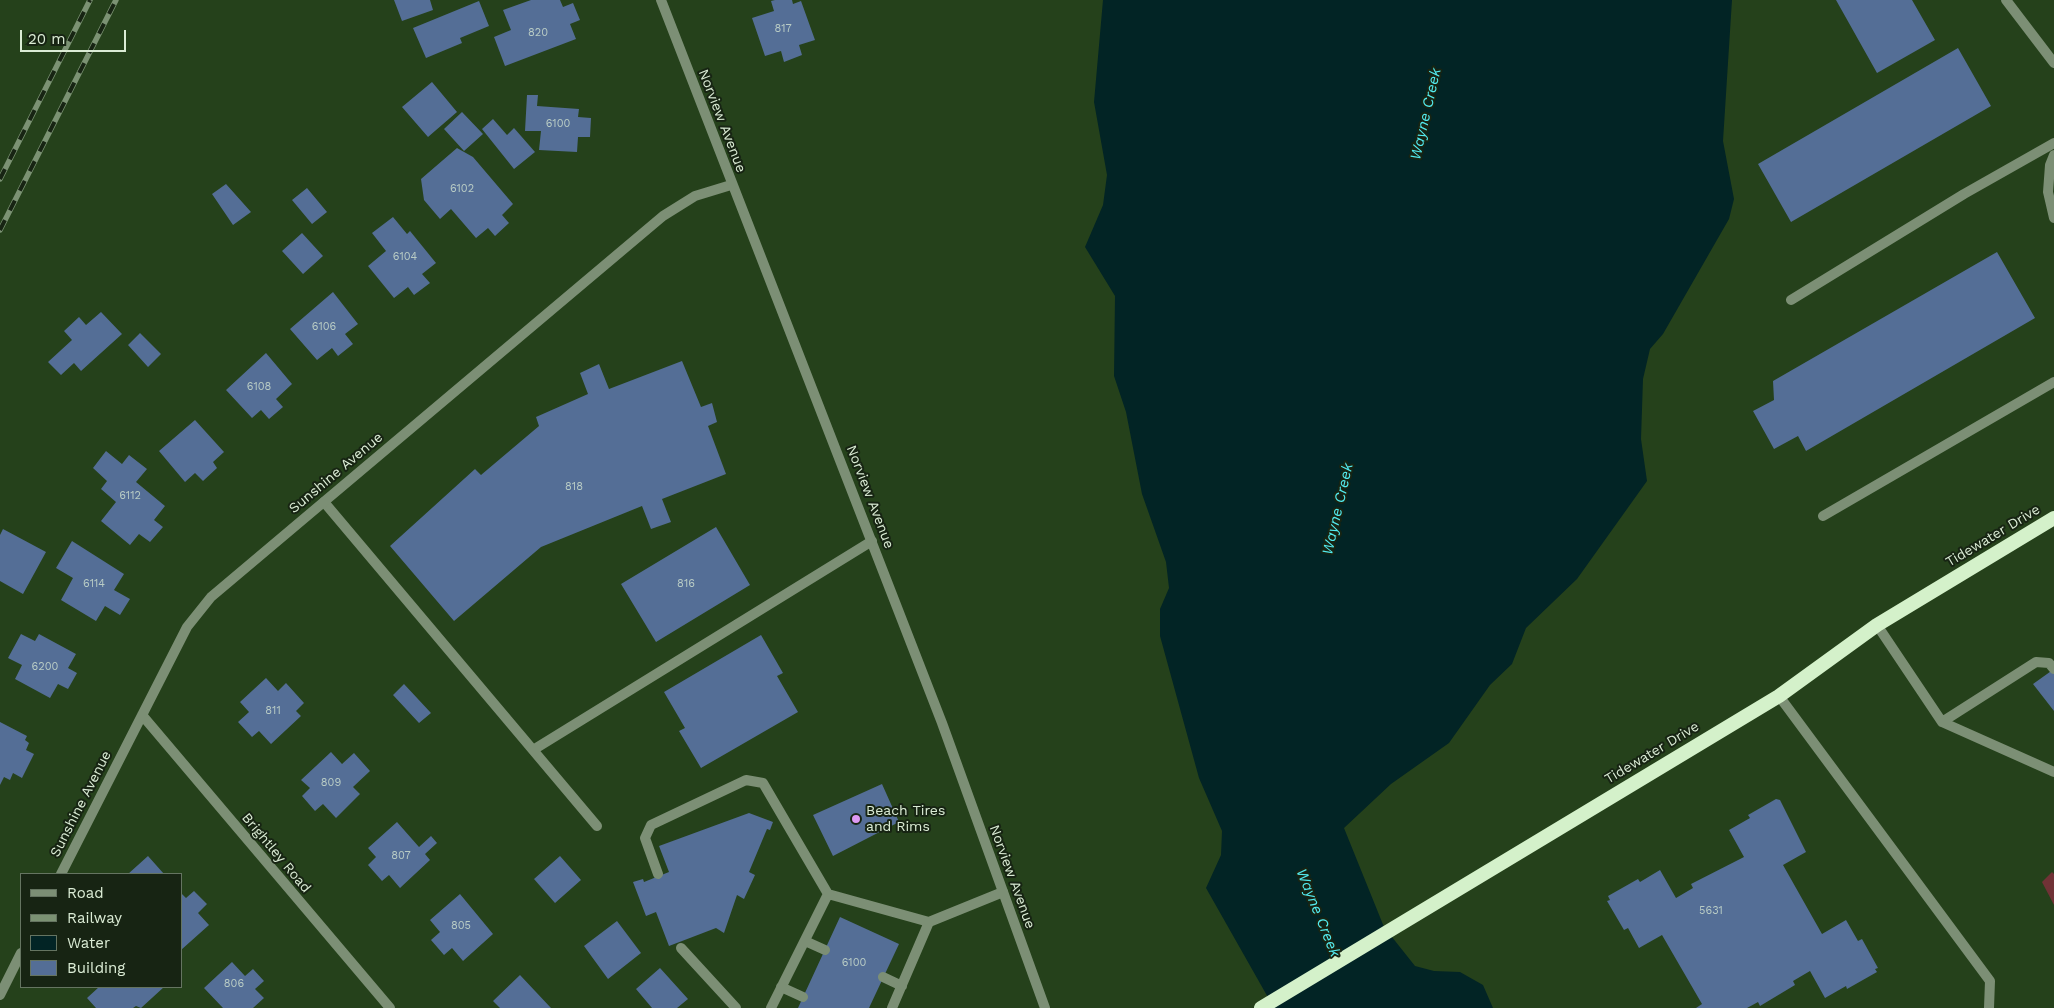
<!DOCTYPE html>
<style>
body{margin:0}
#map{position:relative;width:2054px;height:1008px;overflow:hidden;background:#25411b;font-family:"Work Sans",sans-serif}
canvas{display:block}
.legend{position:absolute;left:20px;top:873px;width:162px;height:115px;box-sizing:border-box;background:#172413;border:1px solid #657461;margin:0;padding:6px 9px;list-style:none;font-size:15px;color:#dbecd5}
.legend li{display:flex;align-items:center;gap:10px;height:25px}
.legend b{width:25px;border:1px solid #657461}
.scale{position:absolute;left:20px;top:30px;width:106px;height:22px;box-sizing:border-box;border:2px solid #dbecd5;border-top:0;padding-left:6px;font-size:15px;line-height:18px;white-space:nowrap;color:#dbecd5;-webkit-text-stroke:4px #172413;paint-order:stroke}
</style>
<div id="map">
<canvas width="2054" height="1008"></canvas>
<ul class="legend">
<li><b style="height:6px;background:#7c8f75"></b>Road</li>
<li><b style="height:6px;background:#7b9273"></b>Railway</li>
<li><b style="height:14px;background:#022425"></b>Water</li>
<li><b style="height:14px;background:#546e96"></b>Building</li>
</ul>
<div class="scale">20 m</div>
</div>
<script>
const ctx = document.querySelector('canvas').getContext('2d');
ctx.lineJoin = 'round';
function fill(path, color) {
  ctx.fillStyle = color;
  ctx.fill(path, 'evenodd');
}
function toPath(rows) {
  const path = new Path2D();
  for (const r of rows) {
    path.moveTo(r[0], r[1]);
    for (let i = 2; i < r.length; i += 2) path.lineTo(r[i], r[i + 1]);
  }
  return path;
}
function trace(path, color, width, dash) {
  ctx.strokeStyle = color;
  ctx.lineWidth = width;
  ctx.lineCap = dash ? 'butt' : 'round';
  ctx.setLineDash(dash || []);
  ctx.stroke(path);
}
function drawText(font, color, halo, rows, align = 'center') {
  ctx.font = font + ' "Work Sans",sans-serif';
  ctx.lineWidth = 4;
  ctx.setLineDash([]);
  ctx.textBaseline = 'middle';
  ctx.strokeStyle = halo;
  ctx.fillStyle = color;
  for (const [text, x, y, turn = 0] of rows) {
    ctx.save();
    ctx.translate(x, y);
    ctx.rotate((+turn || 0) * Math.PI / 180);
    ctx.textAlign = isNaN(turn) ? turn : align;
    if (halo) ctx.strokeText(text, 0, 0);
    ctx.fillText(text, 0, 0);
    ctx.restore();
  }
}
const green = toPath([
 [2052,872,2054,874,2054,905,2042,882]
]);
const water = toPath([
 [1103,0,1732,0,1723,141,1734,199,1729,219,1663,334,1650,349,1643,379,1641,439,1647,481,1577,579,1526,628,1512,664,1490,685,1449,743,1391,784,1344,828,1384,927,1415,966,1434,971,1460,972,1483,985,1493,1008,1274,1008,1206,888,1221,855,1222,831,1199,778,1160,636,1160,609,1169,588,1166,562,1142,494,1126,412,1114,376,1115,296,1085,247,1103,205,1107,175,1094,102]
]);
const building = toPath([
 [394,0,430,0,433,10,402,21],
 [531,0,560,0,563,7,573,3,580,20,570,24,576,39,505,66,494,37,511,30,503,10],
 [775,0,792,0,793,4,801,1,815,40,799,45,802,55,784,62,781,51,765,56,752,18,774,11,771,1],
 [1836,0,1912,0,1935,40,1877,73],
 [479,1,489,26,460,38,462,43,426,58,413,28],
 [1958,48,1991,106,1791,222,1758,164],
 [432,82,457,112,428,137,402,107],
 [527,95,538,95,537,106,579,109,578,117,591,118,590,137,578,137,577,152,539,150,541,131,525,131],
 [462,112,483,134,464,151,444,129],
 [493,119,507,135,514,128,535,152,514,169,482,129],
 [457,148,473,157,513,204,502,215,509,223,495,236,488,228,476,238,451,209,440,219,424,200,421,179],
 [226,184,251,212,233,225,212,194],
 [307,188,327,212,312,224,292,200],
 [393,217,407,234,410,231,436,263,422,274,430,283,414,295,408,287,394,298,368,266,386,251,372,233],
 [302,233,323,256,303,274,282,251],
 [1997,252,2035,318,1806,451,1798,436,1774,449,1753,411,1774,400,1773,381],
 [333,292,358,324,345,334,353,344,338,356,332,348,317,360,290,329],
 [101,312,122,334,81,371,74,363,61,375,48,362,72,340,64,331,79,317,86,325],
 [140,333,161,354,148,367,128,345],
 [266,353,292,384,276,399,283,407,269,419,261,410,252,418,226,390],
 [682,361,701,407,712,403,717,422,708,426,726,474,662,499,671,522,651,529,642,506,541,547,454,621,390,546,475,469,481,475,539,426,536,417,588,394,580,373,599,364,609,389],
 [195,420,224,452,213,462,217,468,203,481,195,473,185,482,159,451],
 [106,451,122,464,129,455,147,469,136,482,165,506,154,520,163,527,150,542,139,534,130,545,101,521,116,502,101,489,107,481,93,468],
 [716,527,750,585,656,642,621,584],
 [3,529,46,552,23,594,0,581,0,535],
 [72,541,124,574,114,590,130,599,120,615,105,606,96,621,61,600,73,578,56,568],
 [21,634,35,641,39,634,76,654,68,668,77,673,68,689,58,684,50,698,15,679,22,665,8,658],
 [761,635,783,673,777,676,798,712,701,768,679,731,685,728,664,692],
 [2054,669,2054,711,2033,684],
 [266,678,278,691,286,683,304,703,296,711,301,716,271,744,259,731,252,737,238,722,249,712,240,702],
 [404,684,431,713,419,723,393,695],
 [0,722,27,736,25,740,29,743,26,750,34,754,22,778,13,773,10,780,4,777,0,785],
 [331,752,342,764,354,753,370,771,353,787,360,794,336,818,323,804,315,811,302,796,310,788,301,780],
 [882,784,899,822,833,856,813,815],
 [1776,799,1780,800,1806,852,1783,865,1822,934,1846,920,1858,941,1862,939,1878,968,1875,969,1877,972,1847,989,1846,986,1825,998,1810,971,1793,981,1795,985,1760,1006,1758,1002,1747,1008,1696,1008,1702,1004,1662,935,1639,948,1628,928,1624,930,1607,901,1610,900,1608,896,1638,879,1640,882,1660,870,1676,898,1693,888,1691,884,1744,857,1729,830,1750,818,1748,815],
 [749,813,773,822,770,830,767,829,749,872,755,875,744,899,737,895,724,933,716,928,669,946,656,912,646,916,633,882,643,879,644,882,669,872,659,846],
 [397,822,419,847,431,836,437,843,425,854,430,860,400,888,389,875,382,881,368,865,376,857,368,848],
 [148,856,164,874,128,874],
 [560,856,581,880,555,903,534,879],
 [194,891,207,904,198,913,209,925,181,950,181,893,186,898],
 [460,894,493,934,463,961,452,948,444,955,431,940,440,932,430,920],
 [840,917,899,944,869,1008,798,1008],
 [617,921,641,953,608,979,584,946],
 [232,962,245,976,253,969,264,981,255,989,264,998,253,1008,223,1008,204,988],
 [660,968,688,999,677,1008,652,1008,636,989],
 [520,975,551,1008,500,1008,493,1001],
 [99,987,164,987,141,1008,136,1006,133,1008,96,1008,87,998]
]);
const service = toPath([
 [2006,0,2054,63],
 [2054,155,2050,165,2048,192,2054,218],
 [1791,300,1964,194,2054,143],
 [324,502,597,826],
 [1823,516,2054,382],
 [1877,625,1942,722,2054,772],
 [1779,696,1990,981,1989,1008],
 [1942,722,2036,662,2049,663,2054,669],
 [533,750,872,541],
 [658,874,645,838,651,825,746,780,763,783,828,894,929,922],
 [805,941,825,950],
 [681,948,736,1008],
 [883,977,902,986],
 [781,987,803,997],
 [771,1008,828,894],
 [892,1008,929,922,1003,892]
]);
const minor = toPath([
 [142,715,390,1008],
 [61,874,187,627,211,597,663,216,695,196,731,185],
 [0,995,21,953]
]);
const tertiary = toPath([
 [661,0,942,723,1045,1008]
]);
const trunk = toPath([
 [1261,1008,1779,696,1877,625,2054,518]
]);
const rail = toPath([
 [0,179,90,0],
 [0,230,116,0]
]);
const markers = [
 [856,819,5,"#dd99f3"]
];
const numberNames = [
 ["817",783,29],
 ["820",538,33],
 ["6100",558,124],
 ["6102",462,189],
 ["6104",405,257],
 ["6106",324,327],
 ["6108",259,387],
 ["818",574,487],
 ["6112",130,496],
 ["6114",94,584],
 ["816",686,584],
 ["6200",45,667],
 ["811",273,711],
 ["809",331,783],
 ["807",401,856],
 ["5631",1711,911],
 ["805",461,926],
 ["6100",854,963],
 ["806",234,984]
];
const streetNames = [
 ["Norview Avenue",722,121,69],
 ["Sunshine Avenue",336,473,-40],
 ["Norview Avenue",870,497,69],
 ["Tidewater Drive",1993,536,-31],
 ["Tidewater Drive",1652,753,-31],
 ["Sunshine Avenue",81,804,-63],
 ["Brightley Road",276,853,50],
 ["Norview Avenue",1012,877,70]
];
const poiNames = [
 ["Beach Tires",866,811],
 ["and Rims",866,827]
];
const waterNames = [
 ["Wayne Creek",1426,114,-77],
 ["Wayne Creek",1338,509,-77],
 ["Wayne Creek",1318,913,68]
];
fill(green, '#703236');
fill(water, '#022425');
fill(building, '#546e96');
trace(service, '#7c8f75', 10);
trace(minor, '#7c8f75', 10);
trace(tertiary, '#7c8f75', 10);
trace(trunk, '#d4f1ca', 14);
trace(rail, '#7b9273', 5.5);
trace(rail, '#172413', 4, [11]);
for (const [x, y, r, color] of markers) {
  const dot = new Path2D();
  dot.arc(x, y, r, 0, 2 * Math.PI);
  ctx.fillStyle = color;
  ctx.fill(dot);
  trace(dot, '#172413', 2);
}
drawText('11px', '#b9ccc5', null, numberNames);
drawText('14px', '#dbecd5', '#172413', streetNames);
drawText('14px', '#dbecd5', '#172413', poiNames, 'left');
drawText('italic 15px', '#52eaee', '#172413', waterNames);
</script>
